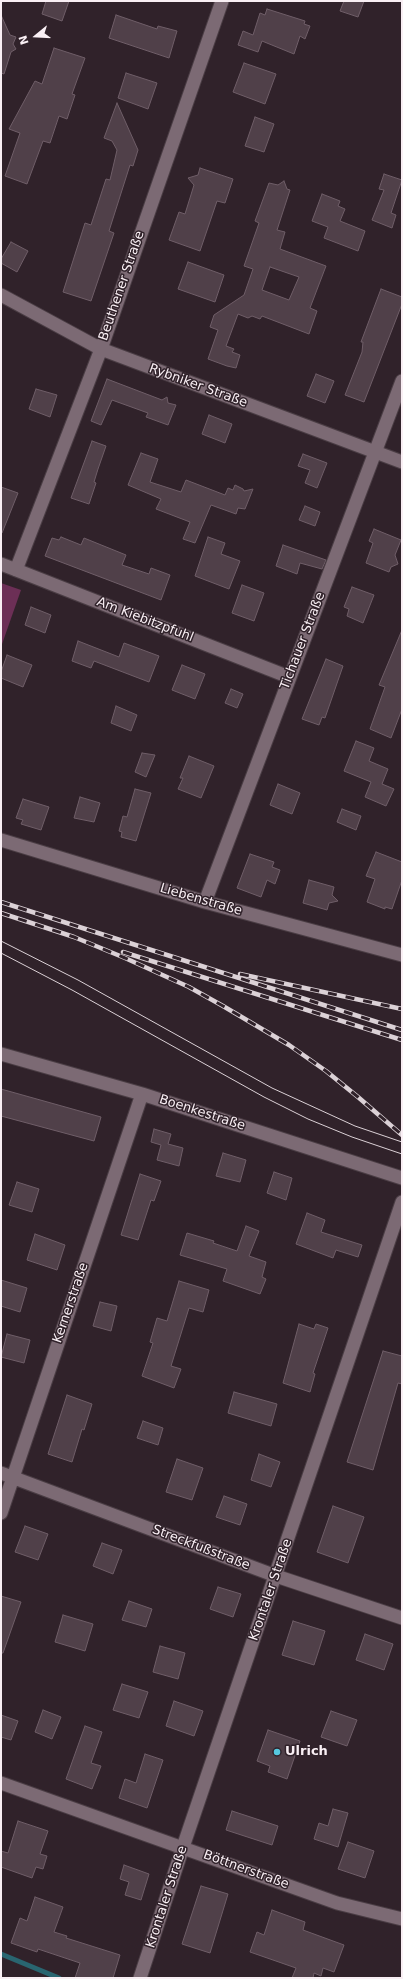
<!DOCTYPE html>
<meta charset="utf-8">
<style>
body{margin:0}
#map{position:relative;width:403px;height:1979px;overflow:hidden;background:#30222a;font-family:"DejaVu Sans",sans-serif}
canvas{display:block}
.frame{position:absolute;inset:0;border:2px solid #f9eff4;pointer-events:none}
.north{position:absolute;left:16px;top:16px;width:40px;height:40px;-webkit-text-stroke:3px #30222a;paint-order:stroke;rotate:252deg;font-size:11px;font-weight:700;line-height:16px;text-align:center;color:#f9eff4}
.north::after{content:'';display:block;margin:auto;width:14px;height:18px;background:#f9eff4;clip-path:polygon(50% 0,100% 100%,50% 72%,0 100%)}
</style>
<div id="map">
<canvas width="403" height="1979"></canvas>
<div class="frame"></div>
<div class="north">N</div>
</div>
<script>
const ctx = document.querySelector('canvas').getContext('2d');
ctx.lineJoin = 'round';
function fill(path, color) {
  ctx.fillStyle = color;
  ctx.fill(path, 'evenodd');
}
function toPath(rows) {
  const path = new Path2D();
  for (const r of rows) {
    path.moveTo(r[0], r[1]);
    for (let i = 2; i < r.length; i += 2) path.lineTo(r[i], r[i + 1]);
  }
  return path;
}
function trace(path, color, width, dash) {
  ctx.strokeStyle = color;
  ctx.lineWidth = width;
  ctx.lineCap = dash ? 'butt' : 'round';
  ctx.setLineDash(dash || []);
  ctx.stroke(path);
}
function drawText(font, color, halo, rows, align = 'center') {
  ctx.font = font + ' "DejaVu Sans",sans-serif';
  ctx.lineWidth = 3;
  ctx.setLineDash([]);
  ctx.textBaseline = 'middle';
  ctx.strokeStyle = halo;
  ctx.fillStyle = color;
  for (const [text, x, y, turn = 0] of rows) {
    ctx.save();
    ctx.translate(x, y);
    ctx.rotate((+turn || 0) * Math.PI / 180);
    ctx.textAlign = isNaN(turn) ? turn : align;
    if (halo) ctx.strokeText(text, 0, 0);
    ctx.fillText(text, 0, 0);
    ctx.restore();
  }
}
const green = toPath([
 [1,583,21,590,1,647]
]);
const stream = toPath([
 [1,1954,59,1978]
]);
const building = toPath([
 [46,1,69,1,62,21,42,14,46,1],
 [344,1,364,1,358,17,340,11,344,1],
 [267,9,305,21,304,24,310,26,305,39,300,36,294,54,262,41,258,52,238,45,243,31,253,35,260,13,265,15,267,9],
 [1,15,10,35,16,37,13,44,16,49,11,52,4,74,1,73,1,15],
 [116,15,157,29,158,26,177,31,169,58,109,38,116,15],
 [54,48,85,58,72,94,75,95,67,119,59,116,50,143,43,141,27,184,5,176,20,133,9,129,35,81,42,84,54,48],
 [244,63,276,74,265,104,233,92,244,63],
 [126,73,157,83,148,109,118,98,126,73],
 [117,103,138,150,133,166,130,165,109,231,114,233,91,301,63,292,85,223,91,225,106,179,110,180,117,150,112,141,104,138,117,103],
 [255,117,274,124,264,152,245,146,255,117],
 [200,168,233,179,225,203,217,201,200,251,169,240,179,212,185,214,194,185,188,178,198,175,200,168],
 [384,174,402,180,391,213,396,215,392,228,372,220,384,190,379,189,384,174],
 [284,181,287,189,290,190,277,230,285,232,280,249,326,266,310,308,317,311,309,334,262,316,260,319,252,316,248,318,238,314,226,346,234,349,232,352,240,355,236,368,227,366,208,359,218,330,210,327,214,315,244,295,253,269,244,266,259,223,255,221,269,183,278,185,284,181],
 [270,267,299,277,289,300,262,290,270,267],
 [322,194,340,201,338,206,345,209,340,221,365,231,358,251,324,238,328,227,312,221,322,194],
 [11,242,28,251,17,272,1,263,1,259,11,242],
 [188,262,224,275,215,302,178,289,188,262],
 [381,289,402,297,402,304,364,402,345,395,362,352,363,342,361,342,381,289],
 [316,374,334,381,325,403,307,396,316,374],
 [107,379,162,400,167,397,168,403,176,405,168,425,146,417,148,413,112,400,101,425,91,421,107,379],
 [36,389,57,395,50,417,29,409,36,389],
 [209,415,232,424,225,443,202,434,209,415],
 [92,441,106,446,98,469,94,482,96,483,89,504,71,498,92,441],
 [141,453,158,459,150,482,181,492,186,480,225,495,228,488,233,490,235,485,243,489,244,491,253,489,245,509,238,508,236,514,211,505,195,543,183,539,190,522,156,509,161,499,128,485,141,453],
 [303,454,327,463,317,488,305,483,310,470,298,466,303,454],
 [1,487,18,493,2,533,1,532,1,487],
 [305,506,320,512,315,526,299,520,305,506],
 [374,529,401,540,395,555,398,564,391,567,389,572,366,563,373,543,369,541,374,529],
 [61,537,81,545,84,538,126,555,122,565,149,574,151,568,170,575,161,600,45,556,52,538,59,540,61,537],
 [208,537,225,543,221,554,240,561,229,589,195,576,208,537],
 [283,545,326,560,322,569,300,563,297,574,276,566,283,545],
 [242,585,264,593,254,621,232,613,242,585],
 [352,587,374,595,363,623,347,616,349,609,344,607,352,587],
 [31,607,51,615,45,633,25,625,31,607],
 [402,630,402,709,391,738,370,729,385,687,379,685,402,630],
 [78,641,119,657,124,643,159,656,149,682,94,661,91,668,72,661,78,641],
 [7,655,32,665,23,687,1,678,1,672,7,655],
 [326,659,343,666,325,718,322,717,319,725,302,719,326,659],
 [182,665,205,674,195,699,172,690,182,665],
 [231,689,243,694,237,708,225,703,231,689],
 [116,706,137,715,131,731,111,723,116,706],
 [356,741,374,748,369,761,388,769,382,784,394,789,386,806,365,797,371,782,344,771,356,741],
 [142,753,155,755,146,777,135,772,142,753],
 [189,756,214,766,201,798,178,789,183,778,180,778,189,756],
 [278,784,300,793,292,814,270,805,278,784],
 [135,789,151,793,136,841,121,837,122,832,119,831,123,816,127,817,135,789],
 [80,797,100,803,94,822,74,818,80,797],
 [23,799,49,807,41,830,21,824,23,820,16,818,23,799],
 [342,809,361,816,356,830,337,822,342,809],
 [376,852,402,862,402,880,392,909,385,907,385,909,367,902,375,879,366,876,376,852],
 [250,854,274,862,272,867,280,870,275,884,267,880,261,897,237,888,250,854],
 [309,880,334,887,332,895,338,901,329,903,327,910,303,903,309,880],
 [1,1089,101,1117,94,1141,1,1116,1,1089],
 [154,1129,171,1134,168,1144,183,1148,179,1166,157,1160,161,1145,151,1142,154,1129],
 [223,1153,246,1160,240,1182,216,1176,223,1153],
 [274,1172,292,1178,286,1200,267,1193,274,1172],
 [140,1174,161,1181,154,1201,151,1200,138,1240,121,1235,140,1174],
 [17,1182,39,1189,32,1212,9,1205,17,1182],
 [307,1213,325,1220,321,1232,362,1245,358,1257,336,1250,333,1258,296,1244,307,1213],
 [246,1226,259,1231,249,1256,266,1262,262,1277,266,1279,260,1294,223,1281,227,1269,180,1255,187,1233,214,1241,213,1243,237,1251,246,1226],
 [35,1234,65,1245,57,1270,27,1260,35,1234],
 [1,1280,27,1288,20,1312,1,1306,1,1280],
 [179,1281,209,1290,203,1312,189,1308,171,1366,181,1369,174,1388,142,1376,153,1343,150,1342,157,1318,167,1321,179,1281],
 [100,1302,117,1306,111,1331,93,1326,100,1302],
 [299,1324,314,1329,316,1324,328,1328,313,1373,315,1374,310,1392,283,1383,299,1324],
 [7,1334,30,1340,24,1363,1,1357,7,1334],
 [383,1351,402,1356,402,1384,398,1383,373,1470,347,1462,383,1351],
 [234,1392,277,1404,271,1426,228,1413,234,1392],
 [67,1395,92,1404,84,1430,82,1429,72,1462,48,1454,67,1395],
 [143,1421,163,1428,158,1445,137,1438,143,1421],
 [259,1454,280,1462,271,1487,251,1480,259,1454],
 [177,1459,203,1468,192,1500,166,1492,177,1459],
 [224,1496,247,1504,240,1525,216,1517,224,1496],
 [333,1506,364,1517,348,1563,317,1552,333,1506],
 [25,1526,48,1534,38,1560,15,1552,25,1526],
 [102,1543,122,1550,113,1574,93,1566,102,1543],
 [218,1587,241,1594,233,1617,210,1609,218,1587],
 [1,1596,21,1602,3,1653,1,1653,1,1596],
 [129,1601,152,1609,146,1627,122,1620,129,1601],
 [63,1615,93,1624,85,1651,55,1642,63,1615],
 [293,1621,325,1631,314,1665,282,1655,293,1621],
 [365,1634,393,1644,384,1670,356,1660,365,1634],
 [160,1646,185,1653,178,1679,153,1672,160,1646],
 [122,1684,148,1692,139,1718,113,1710,122,1684],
 [174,1701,203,1711,194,1736,166,1726,174,1701],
 [43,1710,61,1717,52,1739,35,1732,43,1710],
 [331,1711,357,1720,347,1746,321,1737,331,1711],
 [1,1715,18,1721,11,1740,1,1737,1,1715],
 [85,1726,102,1732,91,1763,101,1766,92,1789,66,1779,85,1726],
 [268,1730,300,1741,287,1779,268,1772,270,1766,257,1761,268,1730],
 [145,1754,163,1760,147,1808,119,1798,125,1779,136,1783,145,1754],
 [333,1809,348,1813,338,1847,314,1839,319,1823,328,1826,333,1809],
 [232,1811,278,1826,272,1845,226,1830,232,1811],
 [18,1821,48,1831,40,1854,47,1856,43,1869,36,1867,32,1878,1,1867,1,1851,8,1853,18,1821],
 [348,1842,374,1851,365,1878,338,1869,348,1842],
 [124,1865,149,1874,141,1900,125,1895,129,1882,120,1879,124,1865],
 [201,1886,228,1894,210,1953,182,1944,201,1886],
 [35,1897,63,1907,54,1932,67,1936,66,1938,120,1955,113,1978,75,1978,80,1963,38,1949,37,1952,11,1943,20,1918,27,1921,35,1897],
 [272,1910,305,1922,303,1930,344,1945,334,1972,323,1968,321,1976,314,1973,313,1978,292,1978,296,1968,250,1952,257,1932,264,1935,272,1910]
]);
const minor = toPath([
 [1,295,101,349,402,462],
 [1,564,289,677],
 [16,570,101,349,222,1],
 [1,840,205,902,402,955],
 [205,902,402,381],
 [1,1054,142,1094,402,1178],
 [1,1473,276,1576,402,1618],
 [1,1513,142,1094],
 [1,1783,337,1903,402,1919],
 [140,1978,183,1847,402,1202]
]);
const tram = toPath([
 [1,941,78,980,272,1088,355,1126,402,1142],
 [1,953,72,990,264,1097,308,1119,352,1137,402,1154]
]);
const rail = toPath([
 [1,902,402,1030],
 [1,913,74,937,125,958,189,987,223,1006,289,1045,326,1071,358,1097,402,1135],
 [123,952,402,1040],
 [240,974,402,1009]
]);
const markers = [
 [277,1752,4,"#56c9e0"]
];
const streetNames = [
 ["Beuthener Straße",122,286,-71],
 ["Rybniker Straße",198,386,20],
 ["Am Kiebitzpfuhl",145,620,21],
 ["Tichauer Straße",303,641,-69],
 ["Liebenstraße",201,900,16],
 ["Boenkestraße",202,1113,18],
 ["Kernerstraße",71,1303,-71],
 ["Streckfußstraße",201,1548,21],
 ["Krontaler Straße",271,1590,-71],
 ["Böttnerstraße",246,1870,20],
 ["Krontaler Straße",167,1897,-72]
];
const poiNames = [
 ["Ulrich",285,1752]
];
fill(green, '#6c2f56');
trace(stream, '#296570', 5);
fill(building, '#504049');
trace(building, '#6f5e68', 1);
trace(minor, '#4a3d44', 15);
trace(minor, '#7c6a74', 13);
trace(tram, '#dbd1d6', 1);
trace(rail, '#dbd1d6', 4.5);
trace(rail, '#30222a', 3, [9]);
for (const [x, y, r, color] of markers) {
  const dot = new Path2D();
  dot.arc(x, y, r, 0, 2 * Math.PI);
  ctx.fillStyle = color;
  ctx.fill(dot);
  trace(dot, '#30222a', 1.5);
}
drawText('13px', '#f9eff4', '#30222a', streetNames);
drawText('bold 13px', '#f9eff4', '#30222a', poiNames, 'left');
</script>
